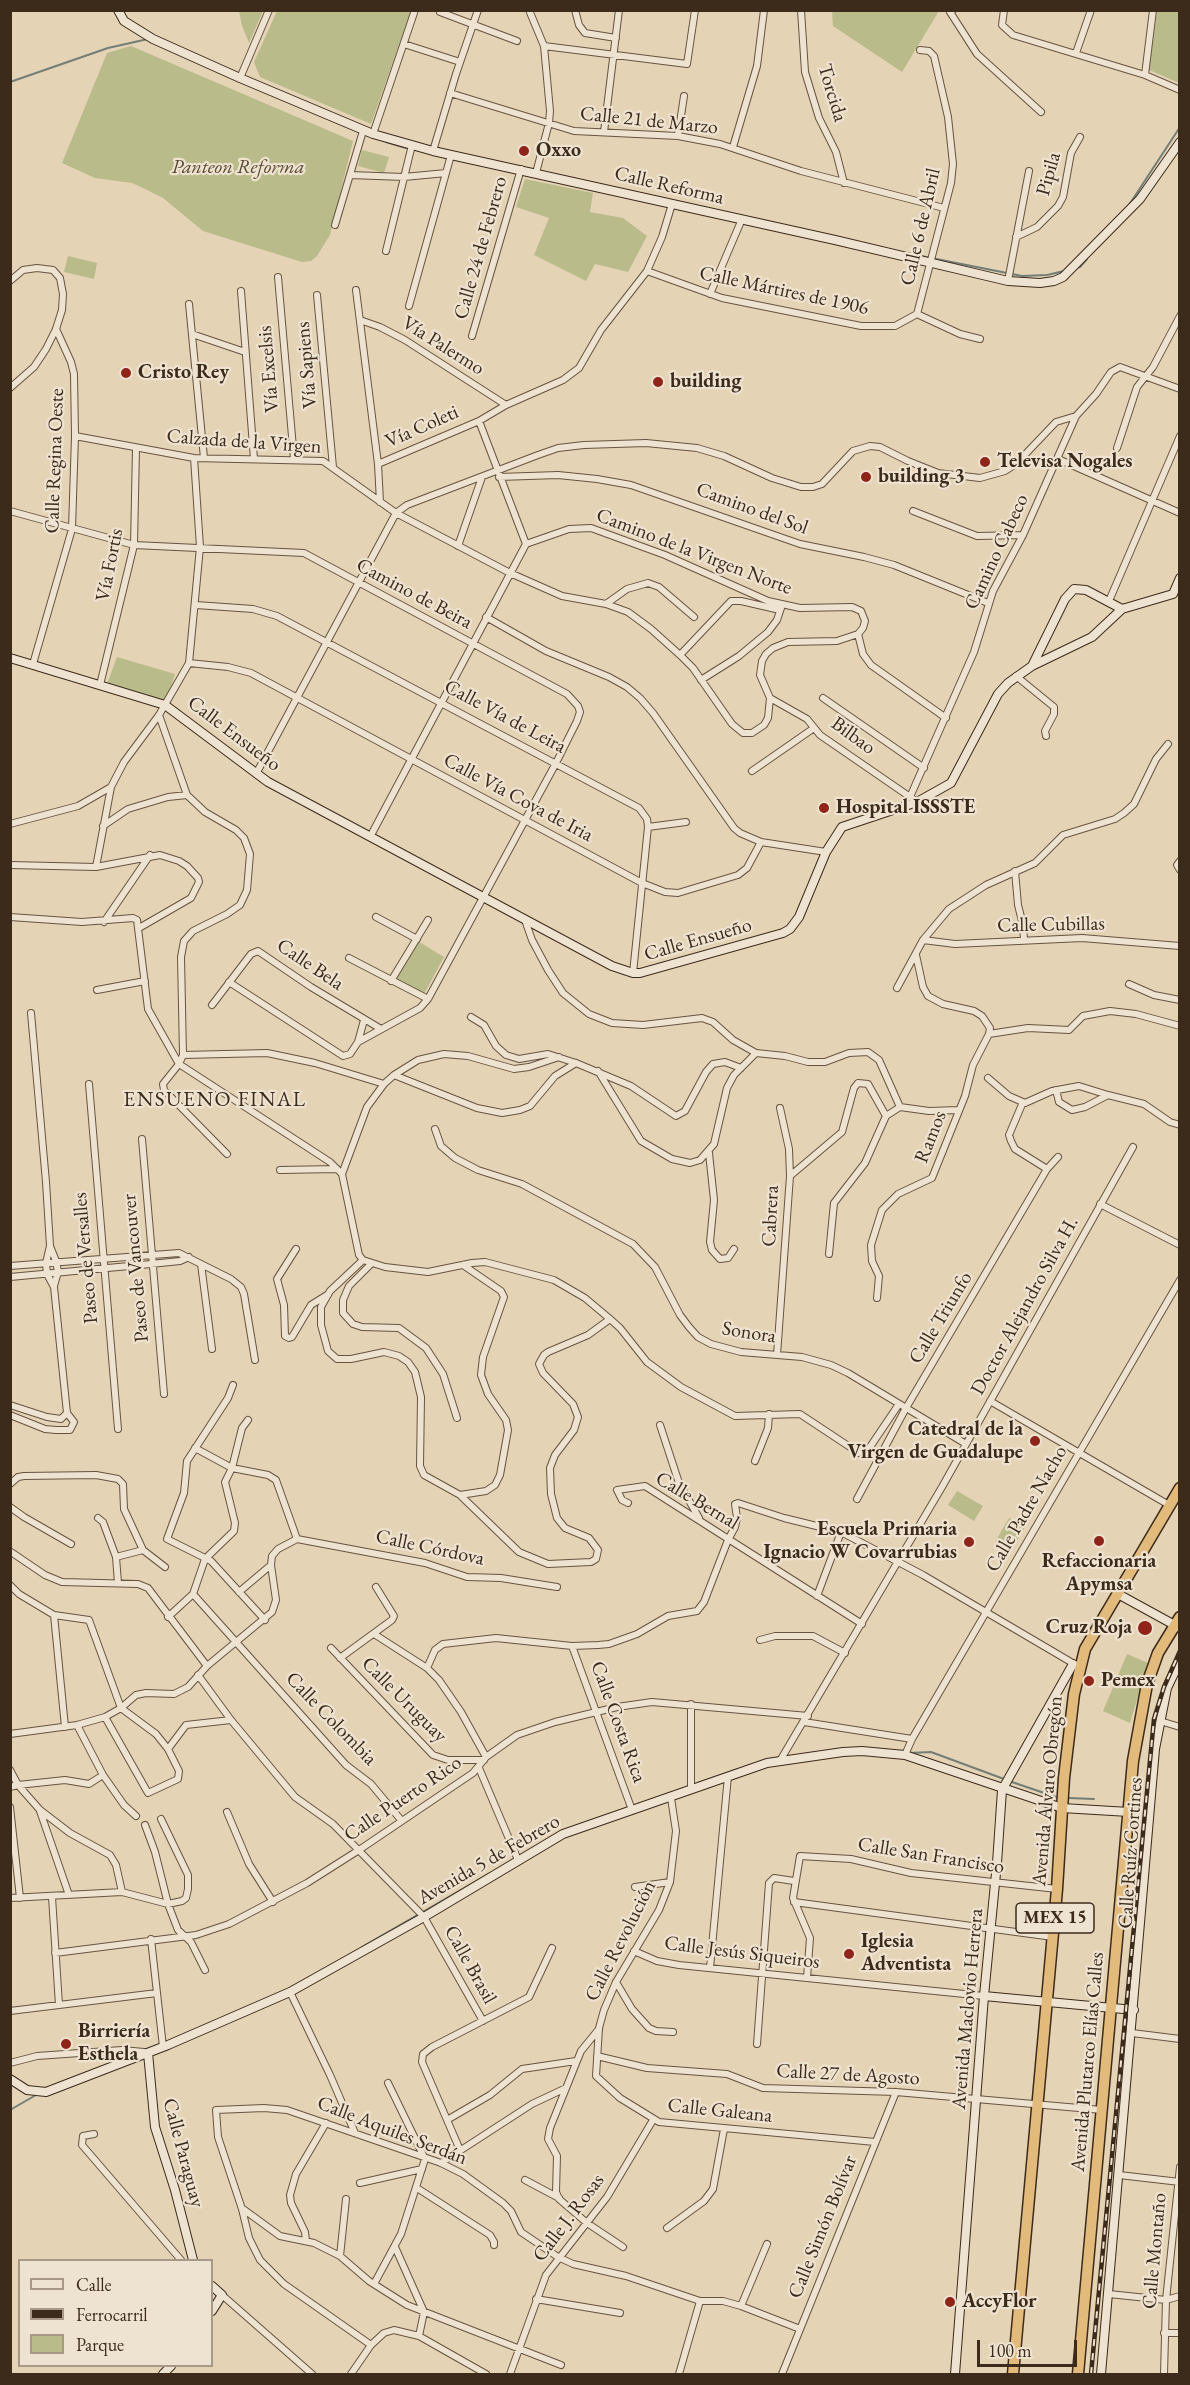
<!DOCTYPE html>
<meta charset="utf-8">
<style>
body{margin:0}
#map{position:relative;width:1190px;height:2385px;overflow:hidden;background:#e5d3b6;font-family:"EB Garamond",serif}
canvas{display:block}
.frame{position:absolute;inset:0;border:12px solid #3c2a1a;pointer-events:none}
.legend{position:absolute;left:18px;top:2259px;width:195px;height:108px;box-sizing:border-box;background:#eee2d0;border:2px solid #a79887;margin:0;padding:8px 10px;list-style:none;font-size:18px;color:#3c2a1a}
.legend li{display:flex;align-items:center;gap:12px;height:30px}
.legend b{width:30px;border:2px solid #a79887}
.scale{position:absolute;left:977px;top:2340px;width:100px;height:27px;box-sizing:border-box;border:3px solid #3c2a1a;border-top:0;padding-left:8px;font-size:18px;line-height:21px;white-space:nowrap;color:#3c2a1a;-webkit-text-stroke:4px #eee2d0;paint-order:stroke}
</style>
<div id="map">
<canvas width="1190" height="2385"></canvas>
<div class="frame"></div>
<ul class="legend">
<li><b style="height:8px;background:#eee2d0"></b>Calle</li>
<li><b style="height:8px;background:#3c2a1a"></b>Ferrocarril</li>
<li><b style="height:16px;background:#babb8a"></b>Parque</li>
</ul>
<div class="scale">100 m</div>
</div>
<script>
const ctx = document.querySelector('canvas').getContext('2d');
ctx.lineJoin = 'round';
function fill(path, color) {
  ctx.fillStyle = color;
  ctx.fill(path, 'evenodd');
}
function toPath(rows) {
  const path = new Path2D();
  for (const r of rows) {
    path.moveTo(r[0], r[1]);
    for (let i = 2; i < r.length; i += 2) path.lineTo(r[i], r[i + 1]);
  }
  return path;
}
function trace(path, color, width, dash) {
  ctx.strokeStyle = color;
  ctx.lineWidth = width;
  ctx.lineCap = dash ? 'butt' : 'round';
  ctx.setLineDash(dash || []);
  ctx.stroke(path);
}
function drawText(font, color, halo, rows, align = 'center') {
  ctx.font = font + ' "EB Garamond",serif';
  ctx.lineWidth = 4.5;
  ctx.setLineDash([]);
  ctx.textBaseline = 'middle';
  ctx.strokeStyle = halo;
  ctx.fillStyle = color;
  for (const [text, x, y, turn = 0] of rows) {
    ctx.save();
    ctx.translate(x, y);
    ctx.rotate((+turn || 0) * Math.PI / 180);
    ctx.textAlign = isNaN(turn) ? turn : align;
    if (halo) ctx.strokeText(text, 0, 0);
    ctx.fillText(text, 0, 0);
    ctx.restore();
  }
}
const green = toPath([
 [239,11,263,11,249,43,242,26],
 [277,11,411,11,371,124,260,77,254,62],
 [832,11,832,10,939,11,902,72,833,26],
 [1157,11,1179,11,1179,83,1149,70],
 [131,46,353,141,330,235,317,256,311,261,302,262,203,231,163,198,145,189,132,183,95,178,62,163,107,53],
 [362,150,389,157,384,173,358,166],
 [525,179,593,193,590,212,623,218,647,236,628,272,595,264,586,281,534,255,549,218,516,207],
 [68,256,97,263,94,279,64,272],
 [117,657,175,674,165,705,106,687],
 [416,940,444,957,423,996,393,980],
 [957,1491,983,1506,974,1521,948,1505],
 [1009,1518,1025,1527,1011,1551,995,1542],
 [1127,1654,1148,1663,1130,1723,1103,1711]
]);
const stream = toPath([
 [10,82,108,48,148,39],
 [386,142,406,148],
 [1129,205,1180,127],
 [911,254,1022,276,1047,275,1064,271],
 [1076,268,1080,267,1087,259],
 [909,1753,931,1752,1004,1779],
 [769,1759,790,1756],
 [1009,1781,1056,1797],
 [698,1783,738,1769],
 [1069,1798,1094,1799],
 [362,1947,490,1873],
 [10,2110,36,2095]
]);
const street = toPath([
 [529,10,544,46,550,111,549,123,536,173],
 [575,10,579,25,585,33,616,38],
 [801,10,805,72,819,118,836,152,844,183],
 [953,10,950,12,977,54,1041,112],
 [1004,10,1002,25,1013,35,1145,75,1180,90],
 [440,12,517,41],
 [404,44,460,62],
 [544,46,687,64,695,10],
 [1076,53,1091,10],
 [1145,75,1153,10],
 [240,78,269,10],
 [450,93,574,131,678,136,720,144,801,171,944,208],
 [604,132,619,10],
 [373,134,415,10],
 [678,136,684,96],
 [733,147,757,66,764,10],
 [433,151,456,74,478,10],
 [350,175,404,177,446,173],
 [335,225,363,131],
 [1016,237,1037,227,1058,206,1063,197,1071,153,1080,137],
 [386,251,412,145],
 [647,271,722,298,861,326,895,326,917,314],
 [278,277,294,459],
 [10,281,23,270,37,268,53,270,60,278,63,294,62,310,56,329,46,349,34,367,10,388],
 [1008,281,1029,171],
 [356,290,378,464,380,502],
 [241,291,254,459],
 [710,294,742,219],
 [317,295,333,467],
 [189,304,204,458],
 [409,306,451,155],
 [917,314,951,183,953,164,948,117,934,56,929,51,920,50],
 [917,314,960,334,980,339],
 [360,320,380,327,405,340,506,405],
 [192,334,245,352],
 [472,336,521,169],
 [75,436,194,458,323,461,396,513,510,573,562,596,606,604,628,612,651,629,680,655,693,668,732,724,743,733,752,733,764,725,768,718,770,698],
 [1117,448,1137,387,1153,367,1180,316],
 [1058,459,1180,513],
 [378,464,479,421],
 [499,477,558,475,597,479,631,485,800,544,864,557,894,565,988,603],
 [10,511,134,545,304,553,567,694,578,706,580,712,577,721,556,763,428,999,420,1008,358,1042,350,1054,343,1056,229,982],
 [913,511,977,536,1023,535],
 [526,544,569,529,591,528,665,555,768,601,800,608,852,607,861,611,865,621,863,628,858,634,837,641,788,642,773,648,766,654,762,661,760,675,770,698],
 [458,546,482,477],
 [1109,601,1180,436],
 [606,604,627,589,648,583,659,587,694,617],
 [196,605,253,609,277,616,639,808,647,819,648,827,633,973],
 [486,617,546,651,609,677,627,687,640,698,653,713,734,828,740,833,761,842],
 [858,634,863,654,871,665,946,718],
 [680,655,731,601,741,601,780,610],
 [189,663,228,667,251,673,642,883,665,892,678,893,738,875,747,868,761,842,826,852],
 [33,664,72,529,75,436,74,374,71,362,56,329],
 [1016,676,1054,707,1054,714,1045,731,1046,736],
 [701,680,739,656,768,632,777,620,781,608],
 [100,685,134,545,136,448],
 [770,698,807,719,820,735,913,799],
 [823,698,924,768],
 [159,715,187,795,205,812,236,830,244,838,250,854,247,890,240,905,227,914,193,931,184,941,181,957,183,1055,179,1064,163,1084,164,1090,227,1154],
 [752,771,814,728],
 [256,774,396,513,407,505,538,455,558,448,584,445,646,443,697,448,724,456,772,478,801,487,813,487,822,484,853,451,870,446,880,447,908,461,938,473,980,478,1005,471,1016,464,1056,422,1076,416],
 [910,797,974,652,993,591,1023,535,1076,416,1096,394,1111,372,1120,367,1180,389],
 [10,824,78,806,111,787,124,762,159,715,189,663,200,547,194,458],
 [103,826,128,809,168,797,187,795],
 [648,827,686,822],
 [370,837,526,544,479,421,506,405,563,380,579,368,601,330,647,271,662,237,672,204],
 [1180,861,1177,865,1180,870],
 [10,865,96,867,160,855,179,861,187,866,198,878,199,882,191,898,139,928],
 [96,867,111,787],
 [1015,871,1018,905,1023,925,1024,940],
 [10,917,82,922,133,918,137,920,148,1009,179,1064,330,1162,342,1174],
 [376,917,417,939],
 [525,920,532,940,548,970,563,993,589,1014,612,1023,643,1025,702,1018,713,1022,733,1040,756,1053,785,1056,808,1062,825,1062,849,1053,868,1052,879,1060,900,1107],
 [104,922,150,855],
 [923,940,955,944,1082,938,1180,946],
 [916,955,923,987,928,996,943,1004,974,1011,982,1016,990,1028,989,1034],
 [349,958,428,999],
 [391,981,428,920],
 [1129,984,1154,995,1180,1000],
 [897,988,923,940,949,909,986,885,1035,863,1063,835,1115,819,1124,813,1134,804,1156,759,1168,744],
 [97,990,145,981],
 [212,1005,251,954,258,951,311,987,381,1029],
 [471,1017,484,1025,496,1046,506,1055,519,1059,548,1054,576,1063,631,1086,676,1116,685,1111,706,1072,713,1064,725,1062,741,1068],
 [989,1034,1028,1028,1069,1030,1083,1016,1110,1011,1136,1014,1180,1026],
 [358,1042,364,1020],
 [183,1055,267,1053,315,1063,384,1084,394,1075,477,1108,502,1113,520,1110,530,1106,555,1076,576,1063],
 [598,1071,641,1141,672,1159,690,1163,700,1160,714,1144,727,1088,734,1075,756,1053],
 [394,1075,418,1060,444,1054,468,1056,514,1069,529,1067,559,1057],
 [988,1078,1009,1096,1025,1103,1052,1091,1079,1086,1108,1095],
 [89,1084,118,1429],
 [1056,1090,1059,1102,1072,1110,1085,1107,1108,1095,1144,1104,1170,1122,1180,1125],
 [1023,1102,1009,1135,1011,1141,1015,1149,1047,1169],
 [780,1108,789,1149,790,1176],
 [886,1116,900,1107,929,1111,959,1110],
 [435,1129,441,1146,455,1158,478,1170,522,1184,633,1244,655,1267,680,1315,689,1327,698,1337,711,1344,741,1352,802,1357,831,1365,848,1373,966,1444],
 [142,1139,164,1394],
 [709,1153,714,1200,710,1242,712,1250,720,1259,728,1258,734,1249],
 [280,1170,337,1169],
 [1100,1204,1180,1245],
 [50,1246,56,1261,58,1272,54,1286],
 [296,1249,277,1279,284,1305,285,1336,289,1338,292,1337,311,1305,327,1295],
 [829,1254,834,1203,865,1163,886,1116],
 [363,1260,330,1291,321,1307,321,1325,328,1351,337,1359,351,1359,384,1352,399,1356,408,1362,415,1372,421,1397,420,1466,424,1475,460,1495,519,1552,548,1564,591,1562,596,1559,598,1550,589,1538,565,1528,557,1518,551,1494,550,1468,555,1455,574,1430,578,1417,573,1404,543,1373,539,1364,544,1355,548,1352,588,1335,610,1319],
 [363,1260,385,1267,428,1272,472,1263,485,1262,554,1280,585,1298,610,1319,620,1328,647,1362,681,1387,735,1416,800,1414,859,1453,868,1450,899,1404],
 [363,1260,359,1255,342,1174,367,1107,384,1084],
 [201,1264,212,1349],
 [371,1264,349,1286,343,1300,343,1313,353,1324,362,1327,399,1328,426,1348,443,1374,457,1418],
 [10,1266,179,1253,231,1279,241,1287,244,1294,255,1360],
 [10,1277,151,1264,180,1261,189,1257],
 [877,1298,879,1276,872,1261,871,1245,882,1210,898,1194,932,1178,965,1096,973,1065,989,1034],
 [777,1355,790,1176,842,1132,854,1088,858,1083,868,1084,886,1116],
 [233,1385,228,1398,187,1461,184,1493,167,1539,211,1561,265,1620],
 [990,1401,1169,1505],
 [10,1405,47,1417,61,1419,67,1413],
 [10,1415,45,1429,56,1430,70,1430,74,1422,67,1413,54,1287,47,1274,46,1263,50,1246,46,1182,31,1013],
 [660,1425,679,1483,699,1518],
 [195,1448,232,1468,268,1475,276,1480,297,1539],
 [755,1461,768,1428,769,1414],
 [10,1484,18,1477,24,1476,96,1475,118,1479,123,1484,124,1509,143,1550,165,1567],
 [460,1495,486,1491,495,1485,500,1475,508,1430,506,1420,488,1394,481,1375,483,1357,504,1297,501,1291,463,1265],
 [857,1499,906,1408,1047,1169,1058,1157],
 [628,1503,622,1500,617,1490,645,1486,862,1624],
 [10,1507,24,1517,71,1544],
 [98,1518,103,1522,116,1557,118,1583],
 [297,1539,425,1563,467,1577,501,1578,557,1587],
 [11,1552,45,1575,62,1582,138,1584,148,1588,207,1666],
 [116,1557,143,1550],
 [10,1585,19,1594,54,1615,89,1620,121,1708,156,1734,168,1749,179,1771,178,1779,148,1793,105,1717],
 [239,1592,271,1565],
 [193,1594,346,1765,371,1784,401,1820],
 [817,1596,841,1532],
 [54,1615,65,1727],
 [168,1617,193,1594,205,1559,234,1531,235,1523,225,1482,232,1468,242,1428,248,1420],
 [374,1634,427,1668,439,1680,461,1712,486,1757],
 [760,1640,775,1636,813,1636,845,1653],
 [572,1646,632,1810],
 [331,1648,433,1755,448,1760,484,1760],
 [340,1658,392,1620,394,1616,376,1587],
 [427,1668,435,1650,443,1644,496,1638,572,1646,598,1645,609,1644,637,1634,668,1616,697,1611,704,1602,728,1540,735,1527,737,1518,735,1504,738,1503,784,1518,841,1532,923,1575,1076,1665],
 [198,1675,231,1720,295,1797,333,1824,424,1917,483,2021],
 [1160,1721,1180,1727],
 [804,1722,912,1739],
 [77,1725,103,1775,124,1805,136,1816],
 [10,1734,77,1725,105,1717,121,1708,136,1695,146,1693,174,1694,188,1687,207,1666,272,1612,276,1600,271,1565,272,1556,278,1549,297,1539],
 [168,1749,186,1725,231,1720],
 [905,1755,912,1739,1180,1280],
 [781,1759,942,1487,1133,1147],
 [479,1768,518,1860],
 [10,1770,18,1785,40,1810,70,1833,110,1855,116,1865,122,1892],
 [10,1787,18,1785,65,1780,89,1784,103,1775],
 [691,1790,691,1704],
 [671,1798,676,1831,670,1882,659,1910,616,1982,604,2010,599,2028,596,2076,620,2098,659,2122,875,2142],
 [10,1807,20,1898],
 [40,1811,69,1895],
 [227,1812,249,1864,273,1902],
 [145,1825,155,1852,168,1904,178,1930,191,1942,205,1970],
 [635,1887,670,1882],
 [52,1897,59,2005],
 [10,1898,122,1892,168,1904,182,1901,186,1898,188,1889,188,1875,161,1819],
 [794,1902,1053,1937],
 [151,1939,163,2047],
 [634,1951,657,1961,679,1965,984,1996],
 [55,1953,196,1935,229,1924,307,1883,359,1850,473,1773,486,1757,517,1735,555,1722,617,1707,652,1702,808,1716],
 [710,1968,728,1776],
 [807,1978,810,1938,793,1898,800,1856,851,1859,911,1873,1057,1889],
 [616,1982,632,2009,649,2028,656,2031,673,2032],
 [290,1992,330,2075,355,2133],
 [10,2011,157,1993],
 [599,2029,581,2051,550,2128,548,2139,557,2156,556,2192,559,2199,587,2223,623,2247],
 [1132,2033,1180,2039],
 [757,2044,769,1883,774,1878,794,1881],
 [597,2056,647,2068,727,2074,763,2088,896,2092,1102,2110],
 [10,2063,37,2056,122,2050,144,2052],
 [447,2120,490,2095,522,2069,576,2061],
 [94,2134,83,2136,82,2145,181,2260],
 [460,2150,422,2062,423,2054,432,2047,529,1997,552,1948],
 [441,2163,532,2104,566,2088],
 [1119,2175,1180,2182],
 [525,2180,559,2198],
 [360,2183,422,2169],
 [417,2188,490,2235,494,2242,494,2245],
 [243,2209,280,2236,314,2243,340,2256,369,2281,407,2305,561,2365],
 [667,2228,704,2201,713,2189,724,2129],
 [306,2241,305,2232,291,2203,290,2195,296,2174,326,2123],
 [395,2247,424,2312,419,2336],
 [340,2256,346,2199],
 [374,2284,401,2234,425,2159,388,2083],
 [1109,2294,1166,2300,1180,2296],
 [222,2295,312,2374],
 [536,2299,620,2313],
 [741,2306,767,2244],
 [1164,2333,1180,2333],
 [371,2345,284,2284,260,2260,249,2238,242,2209,218,2137,216,2110,264,2108,287,2110,441,2163,463,2174,503,2203,511,2211,521,2232,558,2257,573,2264,626,2276,700,2301,723,2301,741,2306,800,2329],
 [351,2374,371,2345,384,2333,394,2330,419,2336,486,2374],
 [510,2374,546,2275,607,2197,653,2120],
 [679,2374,700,2301],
 [782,2374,896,2092],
 [1164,2374,1166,2300,1180,2167]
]);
const secondary = toPath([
 [118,10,124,21,153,39,240,78,373,134,433,151,835,240,1008,281,1040,283,1054,281,1063,277,1140,199,1180,142],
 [10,658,165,705,268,782,612,966,633,973,640,973,783,933,790,929,799,917,826,852,842,827,917,802,951,783,998,694,1008,683,1032,666,1092,637,1122,609,1173,594,1180,578],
 [1032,666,1065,599,1074,589,1086,590,1122,609],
 [1118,1594,1180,1628],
 [984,1996,1134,2010],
 [148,2053,155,2127,175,2190,193,2260],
 [10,2079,27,2090,46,2092,168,2045,290,1992,424,1917,563,1834,767,1763,843,1752,862,1751,905,1755,1062,1808,1129,1812],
 [212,2286,222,2295,212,2311],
 [163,2374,171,2366],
 [955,2374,984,1996,997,1863,1002,1790,1073,1664],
 [1101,2374,1155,1749,1167,1688,1180,1661]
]);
const highway = toPath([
 [1013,2374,1057,1889,1064,1778,1074,1694,1085,1649,1180,1488],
 [1078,2374,1133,1761,1147,1684,1158,1653,1180,1617]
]);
const rail = toPath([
 [1091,2374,1154,1719,1164,1687,1180,1651]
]);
const markers = [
 [524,151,6,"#8f2418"],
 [126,373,6,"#8f2418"],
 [658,382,6,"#8f2418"],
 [985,462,6,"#8f2418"],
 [866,477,6,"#8f2418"],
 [824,808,6,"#8f2418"],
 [1035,1441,6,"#8f2418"],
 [1099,1541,6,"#8f2418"],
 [969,1542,6,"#8f2418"],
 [1145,1628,8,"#8f2418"],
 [1089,1681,6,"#8f2418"],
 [849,1954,6,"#8f2418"],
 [66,2044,6,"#8f2418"],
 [950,2302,6,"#8f2418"]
];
const shields = [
 [1055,1918,78]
];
const shieldNames = [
 ["MEX 15",1055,1918]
];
const streetNames = [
 ["Torcida",832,93,73],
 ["Calle 21 de Marzo",649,121,6],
 ["Pipila",1049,174,-74],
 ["Calle Reforma",669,186,13],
 ["Calle 6 de Abril",921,227,-77],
 ["Calle 24 de Febrero",481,248,-74],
 ["Calle Mártires de 1906",784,291,12],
 ["Vía Palermo",443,346,32],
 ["Vía Sapiens",307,365,-95],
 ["Vía Excelsis",269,369,-95],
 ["Vía Coleti",422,427,-24],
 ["Calzada de la Virgen",244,442,4],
 ["Calle Regina Oeste",55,461,-88],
 ["Camino del Sol",752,509,20],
 ["Camino de la Virgen Norte",694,552,21],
 ["Camino Cabeco",997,552,-65],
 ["Vía Fortis",110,565,-79],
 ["Camino de Beira",414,594,28],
 ["Calle Vía de Leira",505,717,28],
 ["Calle Ensueño",234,734,37],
 ["Bilbao",853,736,36],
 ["Calle Vía Cova de Iria",518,798,28],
 ["Calle Cubillas",1051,925,-1],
 ["Calle Ensueño",698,940,-16],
 ["Calle Bela",310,965,34],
 ["Ramos",931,1137,-68],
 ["Cabrera",771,1216,-87],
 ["Paseo de Versalles",86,1258,-95],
 ["Paseo de Vancouver",136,1268,-95],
 ["Doctor Alejandro Silva H.",1025,1306,-61],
 ["Calle Triunfo",941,1318,-59],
 ["Sonora",749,1333,9],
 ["Calle Bernal",697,1501,31],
 ["Calle Padre Nacho",1027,1509,-60],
 ["Calle Córdova",430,1548,12],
 ["Calle Uruguay",404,1700,45],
 ["Calle Colombia",331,1719,46],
 ["Calle Costa Rica",618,1722,70],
 ["Avenida Álvaro Obregón",1048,1791,-85],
 ["Calle Puerto Rico",403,1799,-34],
 ["Calle Ruíz Cortines",1131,1853,-86],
 ["Calle San Francisco",931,1856,9],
 ["Avenida 5 de Febrero",489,1860,-30],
 ["Calle Revolución",621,1941,-63],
 ["Calle Jesús Siqueiros",742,1953,7],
 ["Calle Brasil",470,1965,61],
 ["Avenida Maclovio Herrera",968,2009,-85],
 ["Avenida Plutarco Elías Calles",1088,2062,-85],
 ["Calle 27 de Agosto",848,2075,3],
 ["Calle Galeana",720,2111,6],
 ["Calle Aquiles Serdán",392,2131,21],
 ["Calle Paraguay",183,2153,75],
 ["Calle J. Rosas",569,2218,-53],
 ["Calle Simón Bolívar",823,2227,-68],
 ["Calle Montaño",1155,2251,-85]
];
const poiNames = [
 ["Oxxo",536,151],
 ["Cristo Rey",138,373],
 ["building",670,382],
 ["Televisa Nogales",997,462],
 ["building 3",878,477],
 ["Hospital ISSSTE",836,808],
 ["Catedral de la",1023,1430,"right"],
 ["Virgen de Guadalupe",1023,1453,"right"],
 ["Escuela Primaria",957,1530,"right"],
 ["Ignacio W Covarrubias",957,1553,"right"],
 ["Refaccionaria",1099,1562,"center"],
 ["Apymsa",1099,1585,"center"],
 ["Cruz Roja",1132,1628,"right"],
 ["Pemex",1101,1681],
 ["Iglesia",861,1942],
 ["Adventista",861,1965],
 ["Birriería",78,2032],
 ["Esthela",78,2055],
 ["AccyFlor",962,2302]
];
const parkNames = [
 ["Panteon Reforma",238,168]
];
const neighbourhoodNames = [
 ["ENSUENO FINAL",215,1100]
];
fill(green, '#babb8a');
trace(stream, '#737e77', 2);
trace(street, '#665441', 8);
trace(secondary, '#3c2a1a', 10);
trace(highway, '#3c2a1a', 13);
trace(street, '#eee2d0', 6);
trace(secondary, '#eee2d0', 8);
trace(highway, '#e2ba7b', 10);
trace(rail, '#3c2a1a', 4.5);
trace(rail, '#eee2d0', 2, [7]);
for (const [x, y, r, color] of markers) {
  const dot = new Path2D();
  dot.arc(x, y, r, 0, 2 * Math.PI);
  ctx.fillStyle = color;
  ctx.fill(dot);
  trace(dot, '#eee2d0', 2);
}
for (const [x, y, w] of shields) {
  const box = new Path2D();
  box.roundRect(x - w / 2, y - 15, w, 30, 4.5);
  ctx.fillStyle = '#eee2d0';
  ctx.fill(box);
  trace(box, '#3c2a1a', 1.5);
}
drawText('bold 18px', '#3c2a1a', null, shieldNames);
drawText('20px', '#3c2a1a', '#eee2d0', streetNames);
drawText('bold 20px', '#3c2a1a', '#eee2d0', poiNames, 'left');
drawText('italic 20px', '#554730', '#eee2d0', parkNames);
ctx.letterSpacing = '1.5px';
drawText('21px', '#3c2a1a', '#eee2d0', neighbourhoodNames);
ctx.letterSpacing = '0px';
</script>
